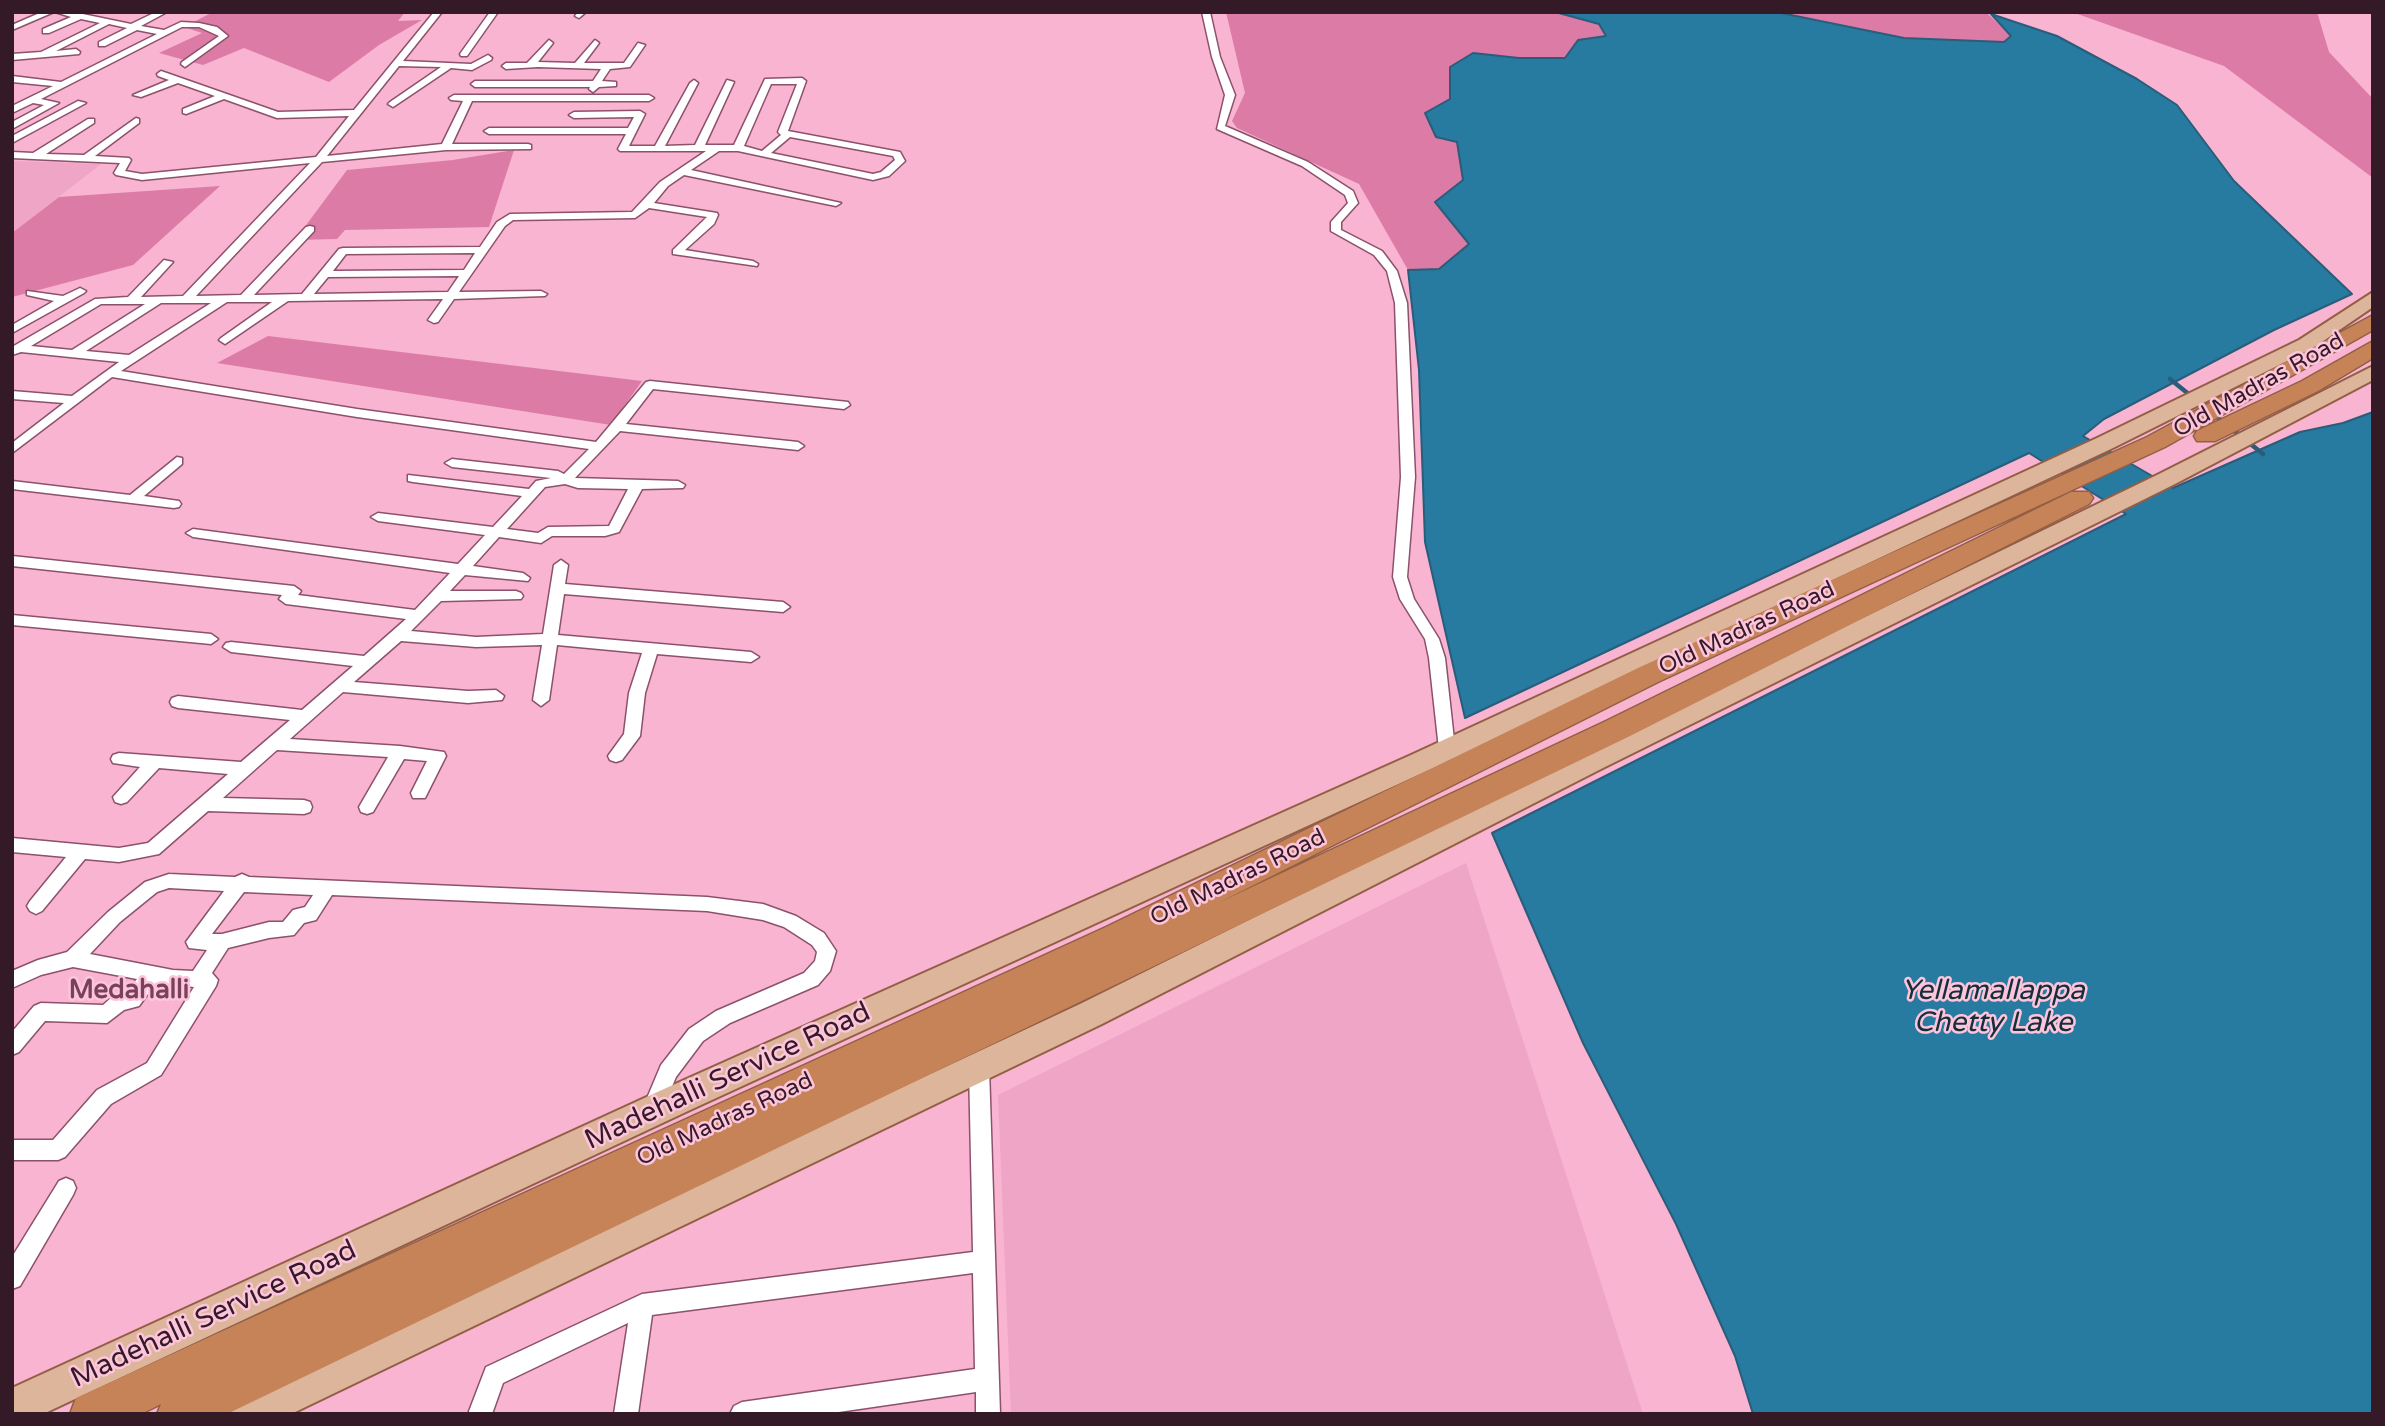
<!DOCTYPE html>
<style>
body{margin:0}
#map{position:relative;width:2385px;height:1426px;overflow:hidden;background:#f8b4d0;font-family:"Varela Round",sans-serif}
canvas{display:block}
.frame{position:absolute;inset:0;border:14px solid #341a26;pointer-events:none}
</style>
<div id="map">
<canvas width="2385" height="1426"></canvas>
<div class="frame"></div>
</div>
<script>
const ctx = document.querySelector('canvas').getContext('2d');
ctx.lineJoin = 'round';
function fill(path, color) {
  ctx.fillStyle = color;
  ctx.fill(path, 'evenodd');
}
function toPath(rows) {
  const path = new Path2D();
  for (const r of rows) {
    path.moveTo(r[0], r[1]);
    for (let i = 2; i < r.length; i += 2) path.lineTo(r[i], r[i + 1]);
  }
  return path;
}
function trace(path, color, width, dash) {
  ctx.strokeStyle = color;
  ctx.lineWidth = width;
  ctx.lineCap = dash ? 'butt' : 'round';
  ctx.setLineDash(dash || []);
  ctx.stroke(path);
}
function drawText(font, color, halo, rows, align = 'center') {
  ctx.font = font + ' "Varela Round",sans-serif';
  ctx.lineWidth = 5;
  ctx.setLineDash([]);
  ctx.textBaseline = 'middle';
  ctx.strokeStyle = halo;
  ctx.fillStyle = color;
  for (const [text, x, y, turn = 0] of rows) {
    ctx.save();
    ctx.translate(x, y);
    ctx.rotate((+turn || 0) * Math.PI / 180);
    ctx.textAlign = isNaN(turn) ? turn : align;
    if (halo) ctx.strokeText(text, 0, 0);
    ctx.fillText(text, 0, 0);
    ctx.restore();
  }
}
const built = toPath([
 [12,161,101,164,12,233],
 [1466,863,1643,1414,1011,1414,998,1095]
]);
const green = toPath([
 [213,12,405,12,398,21,422,20,379,45,329,82,244,48,203,65,159,53,202,33,184,27],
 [1226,12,1555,12,1599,24,1606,37,1578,40,1566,58,1519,58,1473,53,1450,67,1450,99,1425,113,1436,137,1457,142,1463,180,1435,202,1469,244,1439,269,1408,270,1359,184,1237,128,1232,121,1245,93],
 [1776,12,1986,12,2012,37,2003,42,1903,38],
 [2072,12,2317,12,2329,52,2373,99,2373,178,2224,66],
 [514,150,489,227,345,230,337,239,295,240,347,170,453,160],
 [220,186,133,265,12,297,12,233,59,197],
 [268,336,642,381,611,425,217,363]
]);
const water = toPath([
 [1555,12,1776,12,1904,38,2004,42,2011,36,1991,14,2057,36,2137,79,2177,105,2234,181,2352,294,2274,330,2104,419,2083,436,2173,488,2300,432,2343,423,2373,412,2373,1414,1753,1414,1735,1356,1676,1224,1583,1043,1492,833,2126,514,2029,453,1465,718,1425,542,1419,370,1408,270,1439,269,1469,244,1435,202,1463,180,1457,142,1436,137,1425,113,1450,99,1450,67,1473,53,1519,58,1565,58,1578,40,1606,36,1599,24,1555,12]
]);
const stream = toPath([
 [2170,379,2263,454]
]);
const street = toPath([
 [42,12,54,12,12,30,12,25,42,12],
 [55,12,73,12,131,24,156,12,167,12,141,26,164,30,181,22,199,23,217,27,228,36,185,67,181,64,182,62,219,36,199,27,182,27,41,99,59,103,12,129,12,122,44,105,33,103,12,113,12,106,53,86,12,82,12,76,61,82,157,34,137,30,105,46,99,46,99,42,127,28,109,24,56,51,76,49,80,52,79,54,12,60,12,54,41,52,100,23,81,19,49,33,43,33,43,29,71,17,55,12],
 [434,12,442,12,403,61,471,64,488,55,492,58,491,60,472,70,451,68,393,107,388,104,390,102,441,67,399,66,327,156,442,144,463,101,451,100,449,98,454,95,649,95,654,98,649,101,472,101,452,144,528,144,531,145,531,149,446,150,322,162,196,296,241,295,306,227,310,226,314,227,314,231,254,295,302,294,339,249,343,248,480,247,497,222,510,214,632,212,660,182,706,151,620,151,618,149,626,134,489,134,484,131,489,128,628,128,634,117,574,118,569,115,574,112,640,111,645,114,629,146,655,146,690,83,694,80,698,83,665,146,695,145,727,80,734,82,705,145,734,145,765,79,802,78,806,81,788,131,900,152,905,161,889,176,873,180,738,151,719,151,691,170,841,203,836,206,684,175,668,186,654,203,717,213,718,215,714,224,685,250,753,261,758,264,757,266,673,254,673,250,707,217,649,208,635,218,513,220,505,226,459,292,541,291,547,294,545,296,454,299,438,322,434,323,428,320,443,299,288,301,225,344,219,340,221,338,272,302,227,302,121,371,357,409,596,442,646,382,650,381,848,402,850,405,844,409,653,389,626,424,798,442,804,446,798,450,620,431,575,478,678,481,685,485,683,488,642,489,619,532,605,536,552,536,541,543,499,537,473,566,523,573,530,578,528,581,465,575,450,591,516,591,521,593,523,596,521,599,441,601,411,631,476,637,543,634,554,565,561,560,568,565,565,584,783,602,790,607,783,612,564,594,558,635,751,652,759,657,751,662,657,654,645,693,640,736,622,760,616,762,610,760,608,756,624,734,629,693,642,653,557,645,549,700,541,706,533,700,542,645,476,647,401,641,354,682,468,691,496,690,504,696,502,700,468,703,343,692,290,739,400,746,444,752,446,756,425,798,413,798,411,793,427,761,404,759,373,812,367,814,361,812,359,807,388,757,277,750,223,798,304,800,310,802,312,807,310,812,304,814,208,811,159,854,119,862,85,859,42,911,36,914,30,911,27,906,30,901,66,857,12,852,12,838,119,848,148,843,228,774,159,768,127,802,121,804,115,802,113,797,140,767,113,763,111,759,113,755,119,753,241,762,290,720,178,708,172,706,170,702,172,698,178,696,302,710,353,666,231,652,223,647,226,643,231,642,364,656,406,619,286,604,279,599,282,595,12,566,12,556,294,586,301,591,298,595,415,610,450,573,193,537,186,533,193,529,458,564,485,535,378,521,371,517,378,513,493,527,522,496,413,482,408,481,408,475,529,489,536,481,551,478,452,467,445,463,452,459,558,471,564,474,589,449,357,417,112,377,12,453,12,443,64,403,12,399,12,391,72,396,119,362,21,352,12,355,12,347,95,299,128,297,164,260,173,262,141,297,183,296,310,163,142,180,116,175,114,173,120,163,12,158,12,152,33,153,88,119,94,119,94,123,46,154,84,155,136,118,139,119,139,123,95,156,129,158,131,160,125,171,142,174,316,157,349,116,277,118,224,99,186,114,183,113,183,109,215,96,178,83,141,97,133,95,169,80,158,76,157,74,161,71,278,112,354,110,434,12],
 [771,84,797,84,778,132,781,135,762,151,744,146,771,84],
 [790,137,893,156,895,160,881,172,873,174,771,153,790,137],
 [475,253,464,270,333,271,346,254,475,253],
 [459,276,448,292,314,294,328,277,459,276],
 [161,303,211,303,129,355,86,351,161,303],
 [101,304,145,304,72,350,31,346,101,304],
 [565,484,578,488,628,489,609,526,548,527,538,533,507,529,545,487,565,484],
 [490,12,498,12,467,56,461,56,460,54,490,12],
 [578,12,586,12,579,18,575,16,578,12],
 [1202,12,1210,12,1220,57,1235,95,1225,126,1308,162,1353,191,1358,203,1341,222,1341,230,1382,251,1397,271,1407,303,1415,477,1407,577,1414,599,1439,639,1445,658,1455,749,1453,753,1447,755,1441,753,1439,749,1429,658,1425,639,1400,599,1393,577,1401,477,1395,303,1387,271,1374,255,1331,231,1331,222,1348,203,1345,195,1302,166,1217,129,1225,95,1212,57,1202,12],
 [549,40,553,43,538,62,575,63,595,40,599,43,584,63,624,63,638,43,645,45,630,67,610,69,602,81,616,82,616,86,599,87,593,92,589,89,590,87,475,87,471,84,475,81,593,81,601,69,538,67,506,69,502,66,506,63,527,63,549,40],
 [78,101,86,103,12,143,12,136,78,101],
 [80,288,86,291,84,293,12,333,12,325,54,301,27,295,27,291,63,296,80,288],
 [177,457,182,458,182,464,144,496,179,501,181,504,179,507,174,508,12,489,12,481,130,495,177,457],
 [12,615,211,634,218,639,211,644,12,625,12,615],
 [169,874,235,877,242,874,249,877,707,897,763,904,796,916,824,933,836,951,830,971,818,985,730,1023,703,1041,676,1077,659,1117,652,1119,645,1117,642,1110,661,1065,689,1029,716,1011,804,973,815,961,817,952,812,945,784,927,763,920,707,911,332,895,316,920,304,923,294,935,269,938,228,948,212,973,218,980,216,986,161,1075,111,1104,65,1157,58,1160,12,1160,12,1140,53,1140,97,1090,147,1063,194,987,156,983,139,1006,124,1010,107,1023,45,1021,19,1052,12,1055,12,1032,34,1006,41,1003,103,1005,112,997,126,993,137,979,73,967,41,975,12,988,12,971,38,960,67,952,108,912,145,882,169,874],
 [169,888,224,891,186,942,189,948,207,950,193,971,173,970,90,954,120,922,157,892,169,888],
 [244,892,313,895,305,907,293,910,283,922,269,922,222,934,212,934,244,892],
 [979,1058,986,1061,989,1067,1000,1414,976,1414,976,1392,825,1414,730,1414,734,1406,742,1402,975,1369,973,1273,652,1315,638,1414,614,1414,628,1323,503,1383,492,1414,468,1414,486,1367,642,1294,973,1252,969,1067,972,1061,979,1058],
 [66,1178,73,1181,76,1188,73,1195,20,1286,12,1289,12,1257,59,1181,66,1178]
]);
const primary = toPath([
 [2373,292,2373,307,2313,348,2113,448,1431,769,688,1111,43,1414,12,1414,12,1388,664,1089,1411,755,2097,438,2299,340,2373,292],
 [2373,366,2373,380,2175,484,1603,768,1102,1024,291,1414,229,1414,234,1400,1080,1004,1583,754,2159,474,2373,366]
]);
const highway = toPath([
 [2373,315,2373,330,2165,447,1658,682,1218,903,1606,721,2071,492,2089,492,2093,498,2089,504,1628,737,227,1414,157,1414,161,1404,141,1414,70,1414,76,1398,1106,927,1638,668,2147,437,2373,315],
 [2373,341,2373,358,2318,391,2215,441,2197,441,2194,436,2197,431,2302,381,2373,341]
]);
const streetNames = [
 ["Old Madras Road",2259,386,-29],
 ["Old Madras Road",1747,629,-25],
 ["Old Madras Road",1238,878,-26],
 ["Old Madras Road",725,1120,-25]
];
const quarterNames = [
 ["Medahalli",129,991]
];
const nearWaternames = [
 ["Yellamallappa",1993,992],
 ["Chetty Lake",1993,1024]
];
const nearStreetnames = [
 ["Madehalli Service Road",728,1077,-25],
 ["Madehalli Service Road",214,1315,-25]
];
fill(built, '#efa5c5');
fill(green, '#dd7ba7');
fill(water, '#277aa0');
trace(water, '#2b5d7b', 2);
trace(stream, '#2b5d7b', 4.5);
trace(street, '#8c516b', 3);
trace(primary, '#935e46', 4);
trace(highway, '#935e46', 3);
fill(street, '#fff');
fill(primary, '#ddb59b');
fill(highway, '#c68358');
drawText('23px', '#341a26', '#fdc5dc', streetNames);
drawText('bold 26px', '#7a415b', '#fdc5dc', quarterNames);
drawText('italic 28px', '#152e3a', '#fdc5dc', nearWaternames);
drawText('28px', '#341a26', '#fdc5dc', nearStreetnames);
</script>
